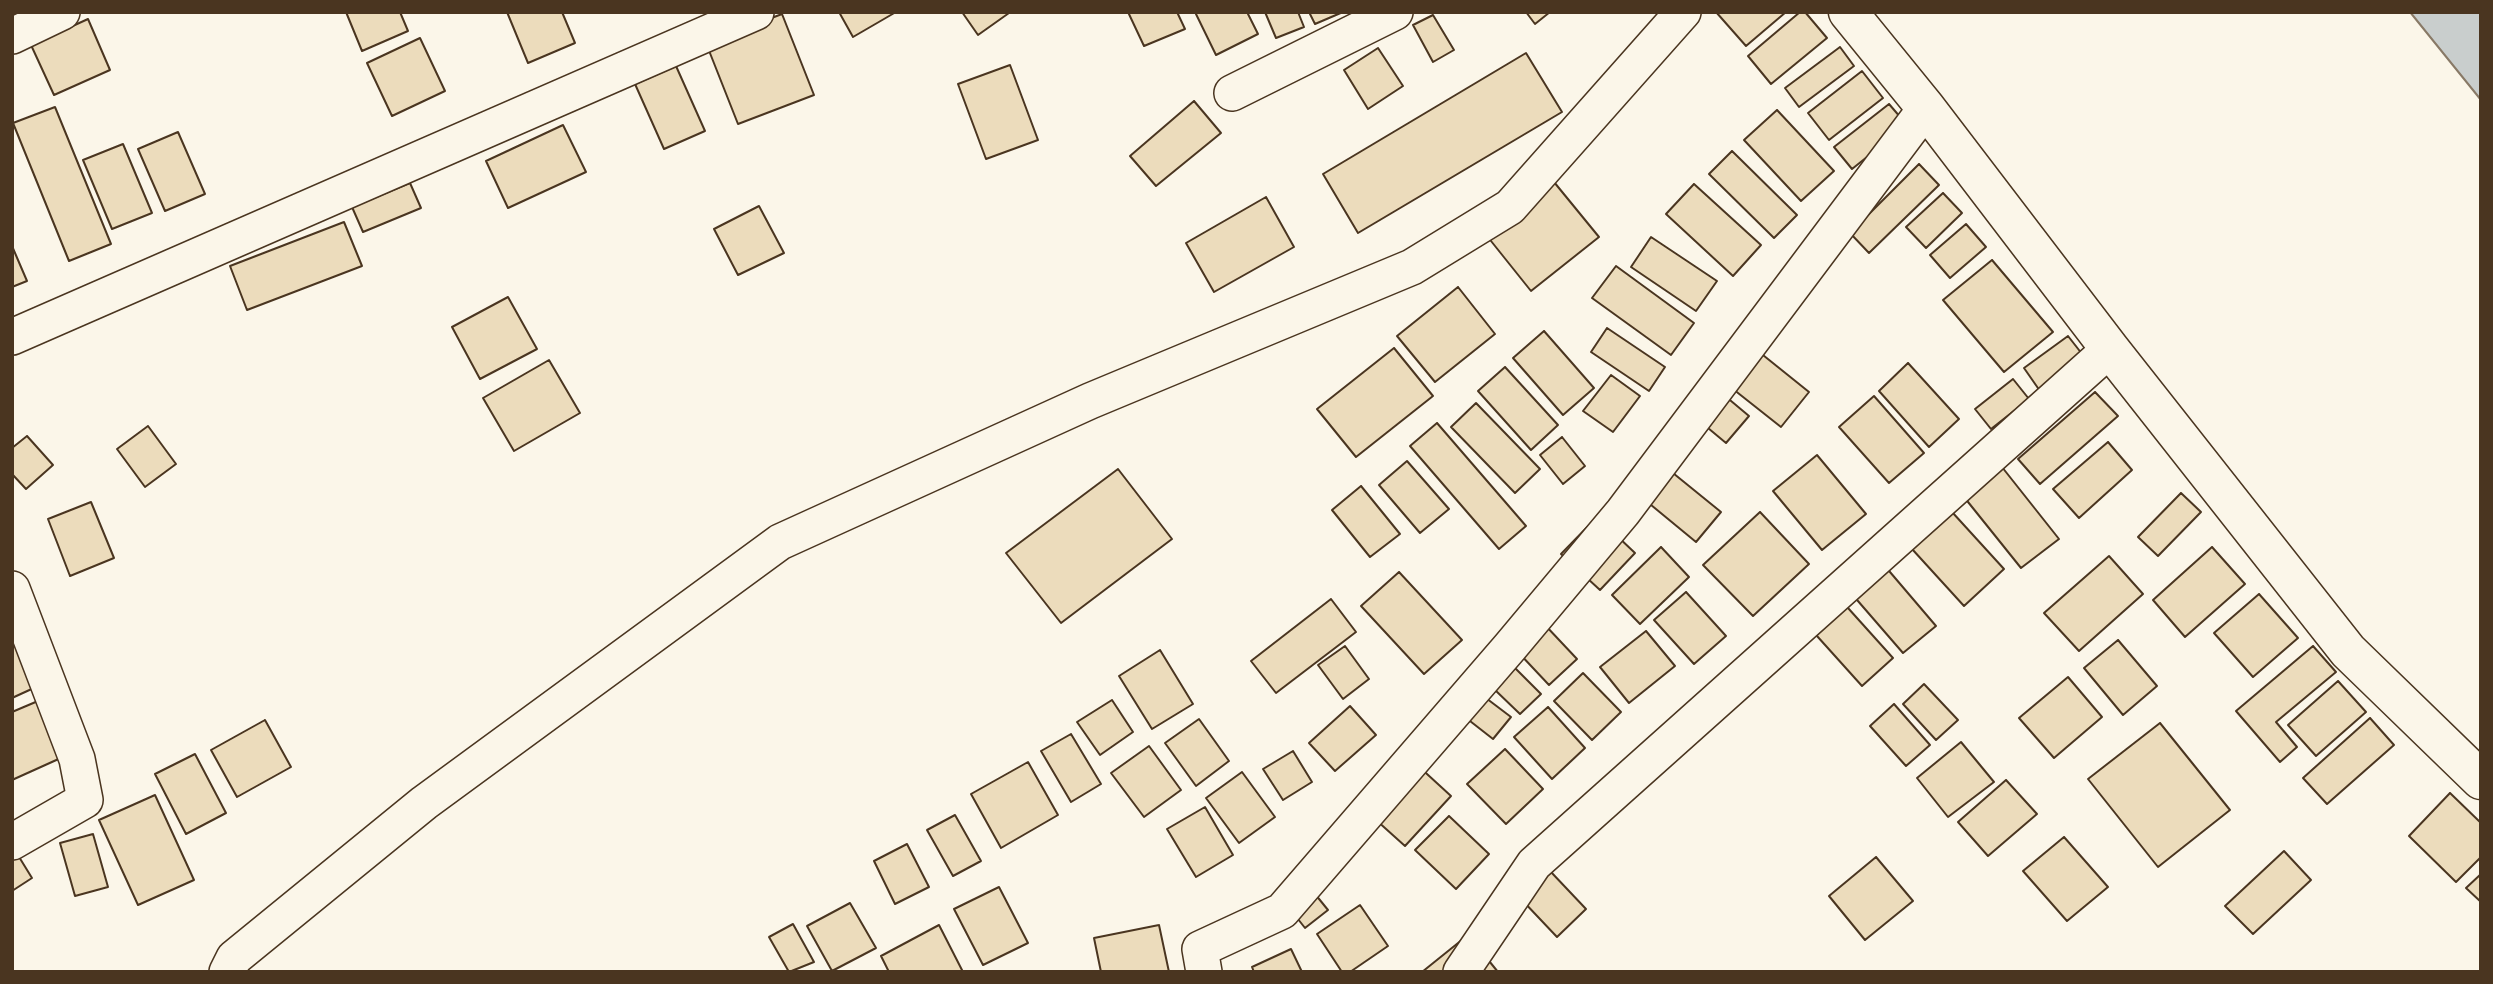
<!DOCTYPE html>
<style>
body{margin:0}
#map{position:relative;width:2493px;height:984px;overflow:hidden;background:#fbf6e9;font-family:Roboto,sans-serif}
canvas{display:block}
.frame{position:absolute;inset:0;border:14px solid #4a3520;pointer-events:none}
</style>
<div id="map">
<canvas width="2493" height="984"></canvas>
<div class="frame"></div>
</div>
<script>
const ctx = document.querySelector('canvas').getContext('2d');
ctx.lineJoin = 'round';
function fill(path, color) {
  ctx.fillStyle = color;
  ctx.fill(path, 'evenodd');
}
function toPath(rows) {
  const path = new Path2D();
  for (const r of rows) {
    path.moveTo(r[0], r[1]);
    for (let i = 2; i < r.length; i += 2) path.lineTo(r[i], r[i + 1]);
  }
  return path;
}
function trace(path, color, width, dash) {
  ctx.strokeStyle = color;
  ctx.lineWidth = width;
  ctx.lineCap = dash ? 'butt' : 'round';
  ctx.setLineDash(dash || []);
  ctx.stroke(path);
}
const water = toPath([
 [2410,12,2481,12,2481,100,2410,12]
]);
const building = toPath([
 [346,12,400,12,408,31,362,51,346,12],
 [507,12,562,12,575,43,528,63,507,12],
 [839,12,896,12,853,37,839,12],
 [962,12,1008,12,1009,13,978,35,962,12],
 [1128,12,1177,12,1185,29,1144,46,1128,12],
 [1195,12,1247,12,1258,34,1216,55,1195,12],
 [1265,12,1298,12,1304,27,1276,38,1265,12],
 [1309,12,1343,12,1315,24,1309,12],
 [1526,12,1550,12,1535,24,1526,12],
 [1716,12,1786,12,1746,46,1716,12],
 [1800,12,1805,12,1827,38,1771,84,1748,56,1800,12],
 [782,14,814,95,738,124,706,43,782,14],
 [1433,15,1454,50,1433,62,1413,25,1433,15],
 [88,19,110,70,54,95,31,45,88,19],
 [420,38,445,91,392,116,367,63,420,38],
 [1840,47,1854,66,1799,107,1785,88,1840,47],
 [1378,48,1403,86,1368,109,1344,70,1378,48],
 [1526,53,1562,112,1358,233,1323,174,1526,53],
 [1010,65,1038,140,986,159,958,84,1010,65],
 [676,66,705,131,664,149,635,84,676,66],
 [1862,71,1883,98,1829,140,1808,113,1862,71],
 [1194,101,1221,133,1156,186,1130,156,1194,101],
 [1889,104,1907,125,1852,169,1834,147,1889,104],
 [55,107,111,244,69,261,13,123,55,107],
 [1777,110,1834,171,1801,201,1744,140,1777,110],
 [563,125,586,172,508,208,486,161,563,125],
 [178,132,205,194,165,211,138,149,178,132],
 [123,144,152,213,112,229,83,160,123,144],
 [1732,151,1797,215,1774,238,1709,174,1732,151],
 [1919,164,1939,185,1869,253,1850,233,1919,164],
 [1554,182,1599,237,1531,291,1487,236,1554,182],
 [410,183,421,208,363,232,352,207,410,183],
 [1694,184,1761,245,1733,276,1666,214,1694,184],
 [1943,193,1962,213,1926,248,1906,227,1943,193],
 [1266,197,1294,247,1214,292,1186,243,1266,197],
 [759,206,784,253,738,275,714,229,759,206],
 [344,222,362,266,247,310,230,266,344,222],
 [1966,224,1986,247,1950,278,1930,255,1966,224],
 [1651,237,1717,281,1696,311,1631,267,1651,237],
 [12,246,27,281,12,287,12,246],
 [1992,260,2053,332,2004,372,1943,300,1992,260],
 [1616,266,1694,323,1671,355,1592,298,1616,266],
 [1458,287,1495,334,1435,382,1397,336,1458,287],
 [508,297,537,349,480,379,452,327,508,297],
 [1607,328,1665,367,1649,391,1591,352,1607,328],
 [1544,331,1594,388,1563,415,1513,358,1544,331],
 [2068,336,2086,359,2040,391,2024,368,2068,336],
 [1743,339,1809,392,1781,427,1714,374,1743,339],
 [1394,348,1433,396,1356,457,1317,409,1394,348],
 [549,360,580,413,514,451,483,398,549,360],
 [1908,363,1959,419,1929,447,1879,391,1908,363],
 [1505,367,1558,425,1531,450,1478,391,1505,367],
 [1611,375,1640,396,1613,432,1583,411,1611,375],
 [2013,379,2029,399,1991,429,1975,409,2013,379],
 [1706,380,1749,416,1726,443,1684,408,1706,380],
 [2095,392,2118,416,2040,484,2018,459,2095,392],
 [1874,396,1924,453,1889,483,1839,427,1874,396],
 [1476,403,1540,469,1515,493,1451,427,1476,403],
 [1437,423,1526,526,1499,549,1410,446,1437,423],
 [148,426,176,464,145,487,117,449,148,426],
 [27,436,53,465,26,489,12,474,12,448,27,436],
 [1562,437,1585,466,1563,484,1540,455,1562,437],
 [2108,442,2132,470,2079,518,2053,489,2108,442],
 [1817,455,1866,514,1822,550,1773,491,1817,455],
 [1652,456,1721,512,1696,542,1628,486,1652,456],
 [1407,461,1449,509,1420,533,1379,485,1407,461],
 [1998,462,2059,539,2021,568,1960,492,1998,462],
 [1118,469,1172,539,1061,623,1006,553,1118,469],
 [1361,486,1400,534,1370,557,1332,510,1361,486],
 [2181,493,2201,512,2158,556,2138,537,2181,493],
 [1942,501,2004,569,1964,606,1902,538,1942,501],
 [91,502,114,558,70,576,48,519,91,502],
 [1760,512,1809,564,1753,616,1703,565,1760,512],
 [1597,517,1635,553,1600,590,1561,554,1597,517],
 [1661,547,1689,577,1640,624,1612,595,1661,547],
 [2212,547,2245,584,2185,637,2153,600,2212,547],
 [2109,556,2143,594,2079,651,2044,613,2109,556],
 [1884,565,1936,626,1903,653,1851,593,1884,565],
 [1399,572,1462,640,1424,674,1361,606,1399,572],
 [1686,592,1726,636,1694,664,1654,620,1686,592],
 [2259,594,2298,638,2253,677,2214,633,2259,594],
 [1839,598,1893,658,1862,686,1808,626,1839,598],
 [1331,599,1356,632,1276,693,1251,661,1331,599],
 [1545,625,1577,659,1549,685,1517,651,1545,625],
 [1646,631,1675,666,1629,703,1600,667,1646,631],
 [12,639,36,687,12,698,12,639],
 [2118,640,2157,686,2123,715,2084,668,2118,640],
 [1345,646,1369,679,1343,699,1318,665,1345,646],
 [2313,646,2336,672,2276,722,2297,747,2280,762,2236,711,2313,646],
 [1160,650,1193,704,1152,729,1119,676,1160,650],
 [1515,668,1541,694,1520,714,1494,689,1515,668],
 [1583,673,1621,712,1592,740,1554,701,1583,673],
 [2068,677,2102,717,2054,758,2019,718,2068,677],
 [2338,681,2366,712,2316,756,2288,725,2338,681],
 [1924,684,1958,720,1936,740,1903,704,1924,684],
 [1478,692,1511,717,1493,739,1461,714,1478,692],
 [1112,700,1133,732,1100,755,1077,722,1112,700],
 [38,701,63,757,12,780,12,712,38,701],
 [1894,704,1930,745,1906,766,1870,726,1894,704],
 [1350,706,1376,735,1335,771,1309,743,1350,706],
 [1548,707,1585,748,1552,779,1514,737,1548,707],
 [2370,718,2394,745,2327,804,2303,778,2370,718],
 [1199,719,1229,761,1196,786,1165,743,1199,719],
 [265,720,291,767,237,797,211,750,265,720],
 [2160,723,2230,810,2158,867,2088,779,2160,723],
 [1071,734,1101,784,1071,802,1041,751,1071,734],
 [1961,742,1994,782,1948,817,1917,778,1961,742],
 [1149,746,1181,790,1144,817,1111,773,1149,746],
 [1505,749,1543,789,1506,824,1467,784,1505,749],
 [1293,751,1312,782,1283,800,1263,769,1293,751],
 [1403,752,1451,796,1405,846,1356,802,1403,752],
 [195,754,226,813,186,834,155,774,195,754],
 [1028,762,1058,815,1001,848,971,794,1028,762],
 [1242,772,1275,817,1239,843,1206,798,1242,772],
 [2006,780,2037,814,1988,856,1958,822,2006,780],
 [2450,793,2481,823,2481,857,2456,882,2409,836,2450,793],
 [155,795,194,880,138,905,99,820,155,795],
 [1205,807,1233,855,1196,877,1167,829,1205,807],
 [955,815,981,861,953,876,927,830,955,815],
 [1449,816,1489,854,1456,889,1415,850,1449,816],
 [93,834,108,887,75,896,60,843,93,834],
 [2064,837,2108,887,2067,921,2023,871,2064,837],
 [907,844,929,887,895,904,874,861,907,844],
 [2284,851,2311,880,2253,934,2225,906,2284,851],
 [16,852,32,878,12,891,12,855,16,852],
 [1876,857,1913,901,1865,940,1829,896,1876,857],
 [1551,872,1586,909,1557,937,1521,899,1551,872],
 [1298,873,1328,910,1305,928,1276,891,1298,873],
 [2481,874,2481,902,2466,888,2481,874],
 [999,887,1028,943,983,965,954,909,999,887],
 [850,903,876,948,832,971,807,926,850,903],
 [1360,905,1388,946,1350,972,1342,972,1317,934,1360,905],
 [793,924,814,962,789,972,769,937,793,924],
 [939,925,963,972,889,972,881,956,939,925],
 [1159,925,1169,972,1101,972,1094,938,1159,925],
 [1468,935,1498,972,1422,972,1468,935],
 [1291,949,1302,972,1254,972,1252,967,1291,949]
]);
const minor = toPath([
 [12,36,62,12],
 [1232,93,1395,12],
 [12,337,756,12],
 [12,589,77,759,85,800,12,842],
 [227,972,234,958,424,803,780,542,1090,401,1412,267,1510,207,1683,12],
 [1204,972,1200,949,1282,911,1510,647,1623,512,1926,108],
 [1461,972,1534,864,2110,349]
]);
const trunk = toPath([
 [1848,12,1926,108,2110,349,2348,651,2481,780]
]);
fill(water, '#c9cecd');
trace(water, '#887966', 2);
fill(building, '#ecdcbc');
trace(building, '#4a3520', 2);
trace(minor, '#4a3520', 38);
trace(trunk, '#4a3520', 41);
trace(minor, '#fbf6e9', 35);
trace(trunk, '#fbf6e9', 38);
</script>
